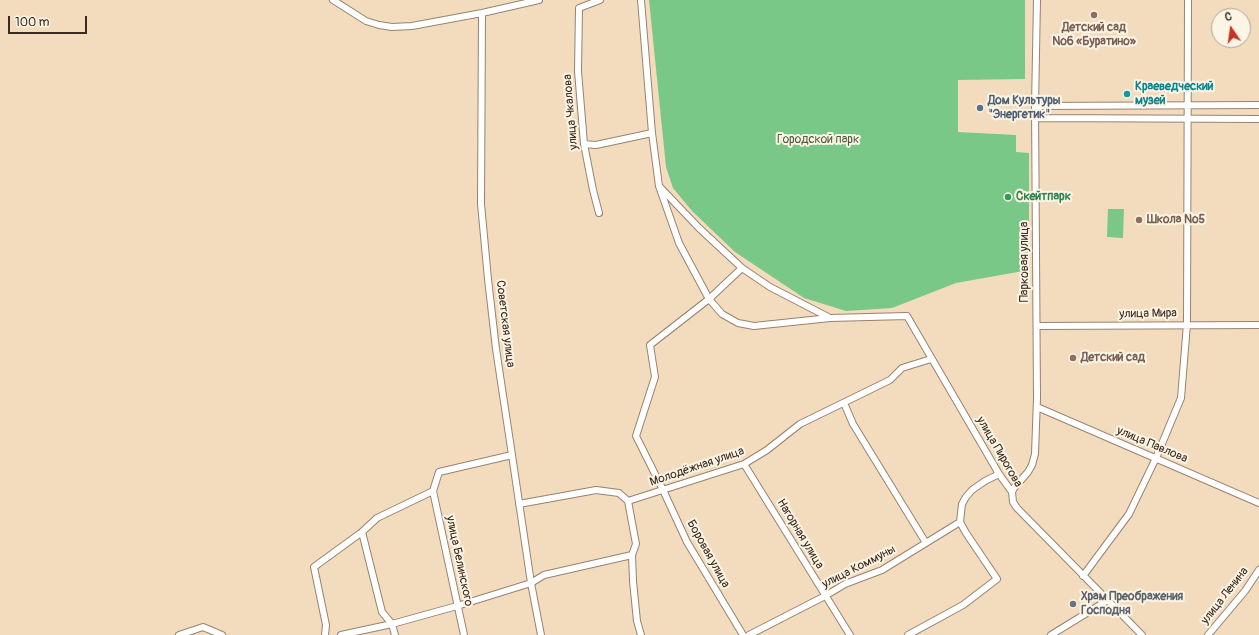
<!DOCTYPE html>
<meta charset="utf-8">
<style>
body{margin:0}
#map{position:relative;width:1259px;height:635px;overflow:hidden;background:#f3dcbe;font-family:Pangolin,sans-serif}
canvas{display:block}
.north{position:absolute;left:1211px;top:8px;width:40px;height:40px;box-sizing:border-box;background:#fcf5e5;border:1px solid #afa495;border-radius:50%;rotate:347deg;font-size:11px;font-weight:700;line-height:16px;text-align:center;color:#3b2a1e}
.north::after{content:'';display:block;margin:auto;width:14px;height:18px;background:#c8321e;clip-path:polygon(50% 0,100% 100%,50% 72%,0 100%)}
.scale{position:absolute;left:8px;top:16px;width:79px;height:18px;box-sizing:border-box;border:2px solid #3b2a1e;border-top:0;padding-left:5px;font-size:12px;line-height:14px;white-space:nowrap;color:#3b2a1e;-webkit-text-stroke:3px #fcf5e5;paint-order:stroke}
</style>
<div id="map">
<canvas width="1259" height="635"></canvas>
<div class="north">С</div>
<div class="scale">100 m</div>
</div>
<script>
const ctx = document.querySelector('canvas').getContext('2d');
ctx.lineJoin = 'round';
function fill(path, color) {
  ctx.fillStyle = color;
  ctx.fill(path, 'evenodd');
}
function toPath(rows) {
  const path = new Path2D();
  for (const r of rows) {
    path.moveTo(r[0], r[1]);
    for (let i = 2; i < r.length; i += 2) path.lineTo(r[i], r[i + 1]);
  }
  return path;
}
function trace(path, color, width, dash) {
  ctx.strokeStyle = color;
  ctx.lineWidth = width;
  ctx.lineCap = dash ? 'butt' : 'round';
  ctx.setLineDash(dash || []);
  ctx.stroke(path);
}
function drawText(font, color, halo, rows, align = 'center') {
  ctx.font = font + ' Pangolin,sans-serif';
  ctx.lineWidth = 4;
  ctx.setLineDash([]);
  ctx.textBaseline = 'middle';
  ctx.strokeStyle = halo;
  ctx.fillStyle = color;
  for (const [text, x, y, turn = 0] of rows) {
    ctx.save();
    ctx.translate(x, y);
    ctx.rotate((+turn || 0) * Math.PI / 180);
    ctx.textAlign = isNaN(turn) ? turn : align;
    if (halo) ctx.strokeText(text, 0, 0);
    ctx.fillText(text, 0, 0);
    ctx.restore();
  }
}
const green = toPath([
 [649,0,1025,0,1025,79,958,80,958,132,1016,135,1016,152,1029,153,1029,270,956,283,892,308,846,311,804,298,735,252,692,211,673,188,666,167],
 [1108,209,1124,209,1123,238,1107,237]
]);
const minor = toPath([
 [333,0,366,21,379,25,392,27,412,26,482,13,539,0],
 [641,0,652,133,659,186,679,243,709,299,722,314,738,323,754,326,830,318],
 [482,13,481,204,488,279,496,349,512,455,531,583,541,635],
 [1035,106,1259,105],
 [1036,118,1259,119],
 [584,144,596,145,652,133],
 [659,186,699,228,742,268,770,287,830,318,907,316,999,474,1012,492,1013,502,1017,508,1142,635],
 [599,213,593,190,584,144,578,71,579,8,600,0],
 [742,268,709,299,650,345,655,377,636,436,663,490,687,542,743,635],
 [1037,326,1259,325],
 [844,403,853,424,926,543],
 [1037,407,1259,503],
 [744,464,850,635],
 [433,491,464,635],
 [1012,492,1014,488,1028,472,1032,465,1035,454,1037,398,1035,106,1037,0],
 [628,501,744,464,767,450,800,424,890,380,902,368,931,359],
 [628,501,636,544,632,555,633,581,637,621,641,635],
 [519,504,596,490,619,493,628,501],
 [362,532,382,612,392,624,395,635],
 [1083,576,1129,514,1156,458,1181,398,1187,324,1188,0],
 [179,635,203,627,222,635],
 [325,635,326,625,314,567,362,532,377,518,433,491,439,472,512,455],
 [341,635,392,624,457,606,531,583,544,575,632,555],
 [749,635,825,596,845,584,882,570,960,522,962,504,966,497,972,490,985,481,999,474],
 [908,635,963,605,997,579,966,533,960,522],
 [1051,635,1108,600],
 [1208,635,1245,591,1259,570]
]);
const markers = [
 [1094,15,4,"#8d6e63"],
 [1127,94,4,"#0f9aa8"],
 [980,108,4,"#5c6f8a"],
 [1008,197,4,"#2e9e5b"],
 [1139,220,4,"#8d6e63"],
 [1073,358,4,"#8d6e63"],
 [1073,604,4,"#6b7280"]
];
const educationNames = [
 ["Детский сад",1094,28,"center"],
 ["№6 «Буратино»",1094,42,"center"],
 ["Школа №5",1147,220],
 ["Детский сад",1081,358]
];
const cultureNames = [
 ["Краеведческий",1135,87],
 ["музей",1135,101]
];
const serviceNames = [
 ["Дом Культуры",988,101],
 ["\"Энергетик\"",988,115]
];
const streetNames = [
 ["улица Чкалова",571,112,-95],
 ["Парковая улица",1025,262,-90],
 ["улица Мира",1148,314,-1],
 ["Советская улица",505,324,83],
 ["улица Павлова",1152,445,23],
 ["улица Пирогова",999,452,60],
 ["Молодёжная улица",697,467,-19],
 ["Нагорная улица",800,534,59],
 ["Боровая улица",708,554,61],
 ["улица Белинского",459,561,78],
 ["улица Коммуны",859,567,-27],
 ["улица Ленина",1225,596,-52]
];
const parkNames = [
 ["Городской парк",818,140]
];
const leisureNames = [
 ["Скейтпарк",1016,197]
];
const worshipNames = [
 ["Храм Преображения",1081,597],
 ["Господня",1081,611]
];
fill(green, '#79c888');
trace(minor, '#97836e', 8);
trace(minor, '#fff', 6);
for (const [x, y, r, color] of markers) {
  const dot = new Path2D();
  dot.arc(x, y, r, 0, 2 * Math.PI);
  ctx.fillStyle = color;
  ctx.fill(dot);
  trace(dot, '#fcf5e5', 1.5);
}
drawText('bold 12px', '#785e54', '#fcf5e5', educationNames, 'left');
drawText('bold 12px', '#0d838f', '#fcf5e5', cultureNames, 'left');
drawText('bold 12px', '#4e5e75', '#fcf5e5', serviceNames, 'left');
drawText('12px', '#3b2a1e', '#fcf5e5', streetNames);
drawText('12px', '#4e593e', '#fcf5e5', parkNames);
drawText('bold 12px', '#27864d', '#fcf5e5', leisureNames, 'left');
drawText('bold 12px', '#5b616d', '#fcf5e5', worshipNames, 'left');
</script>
